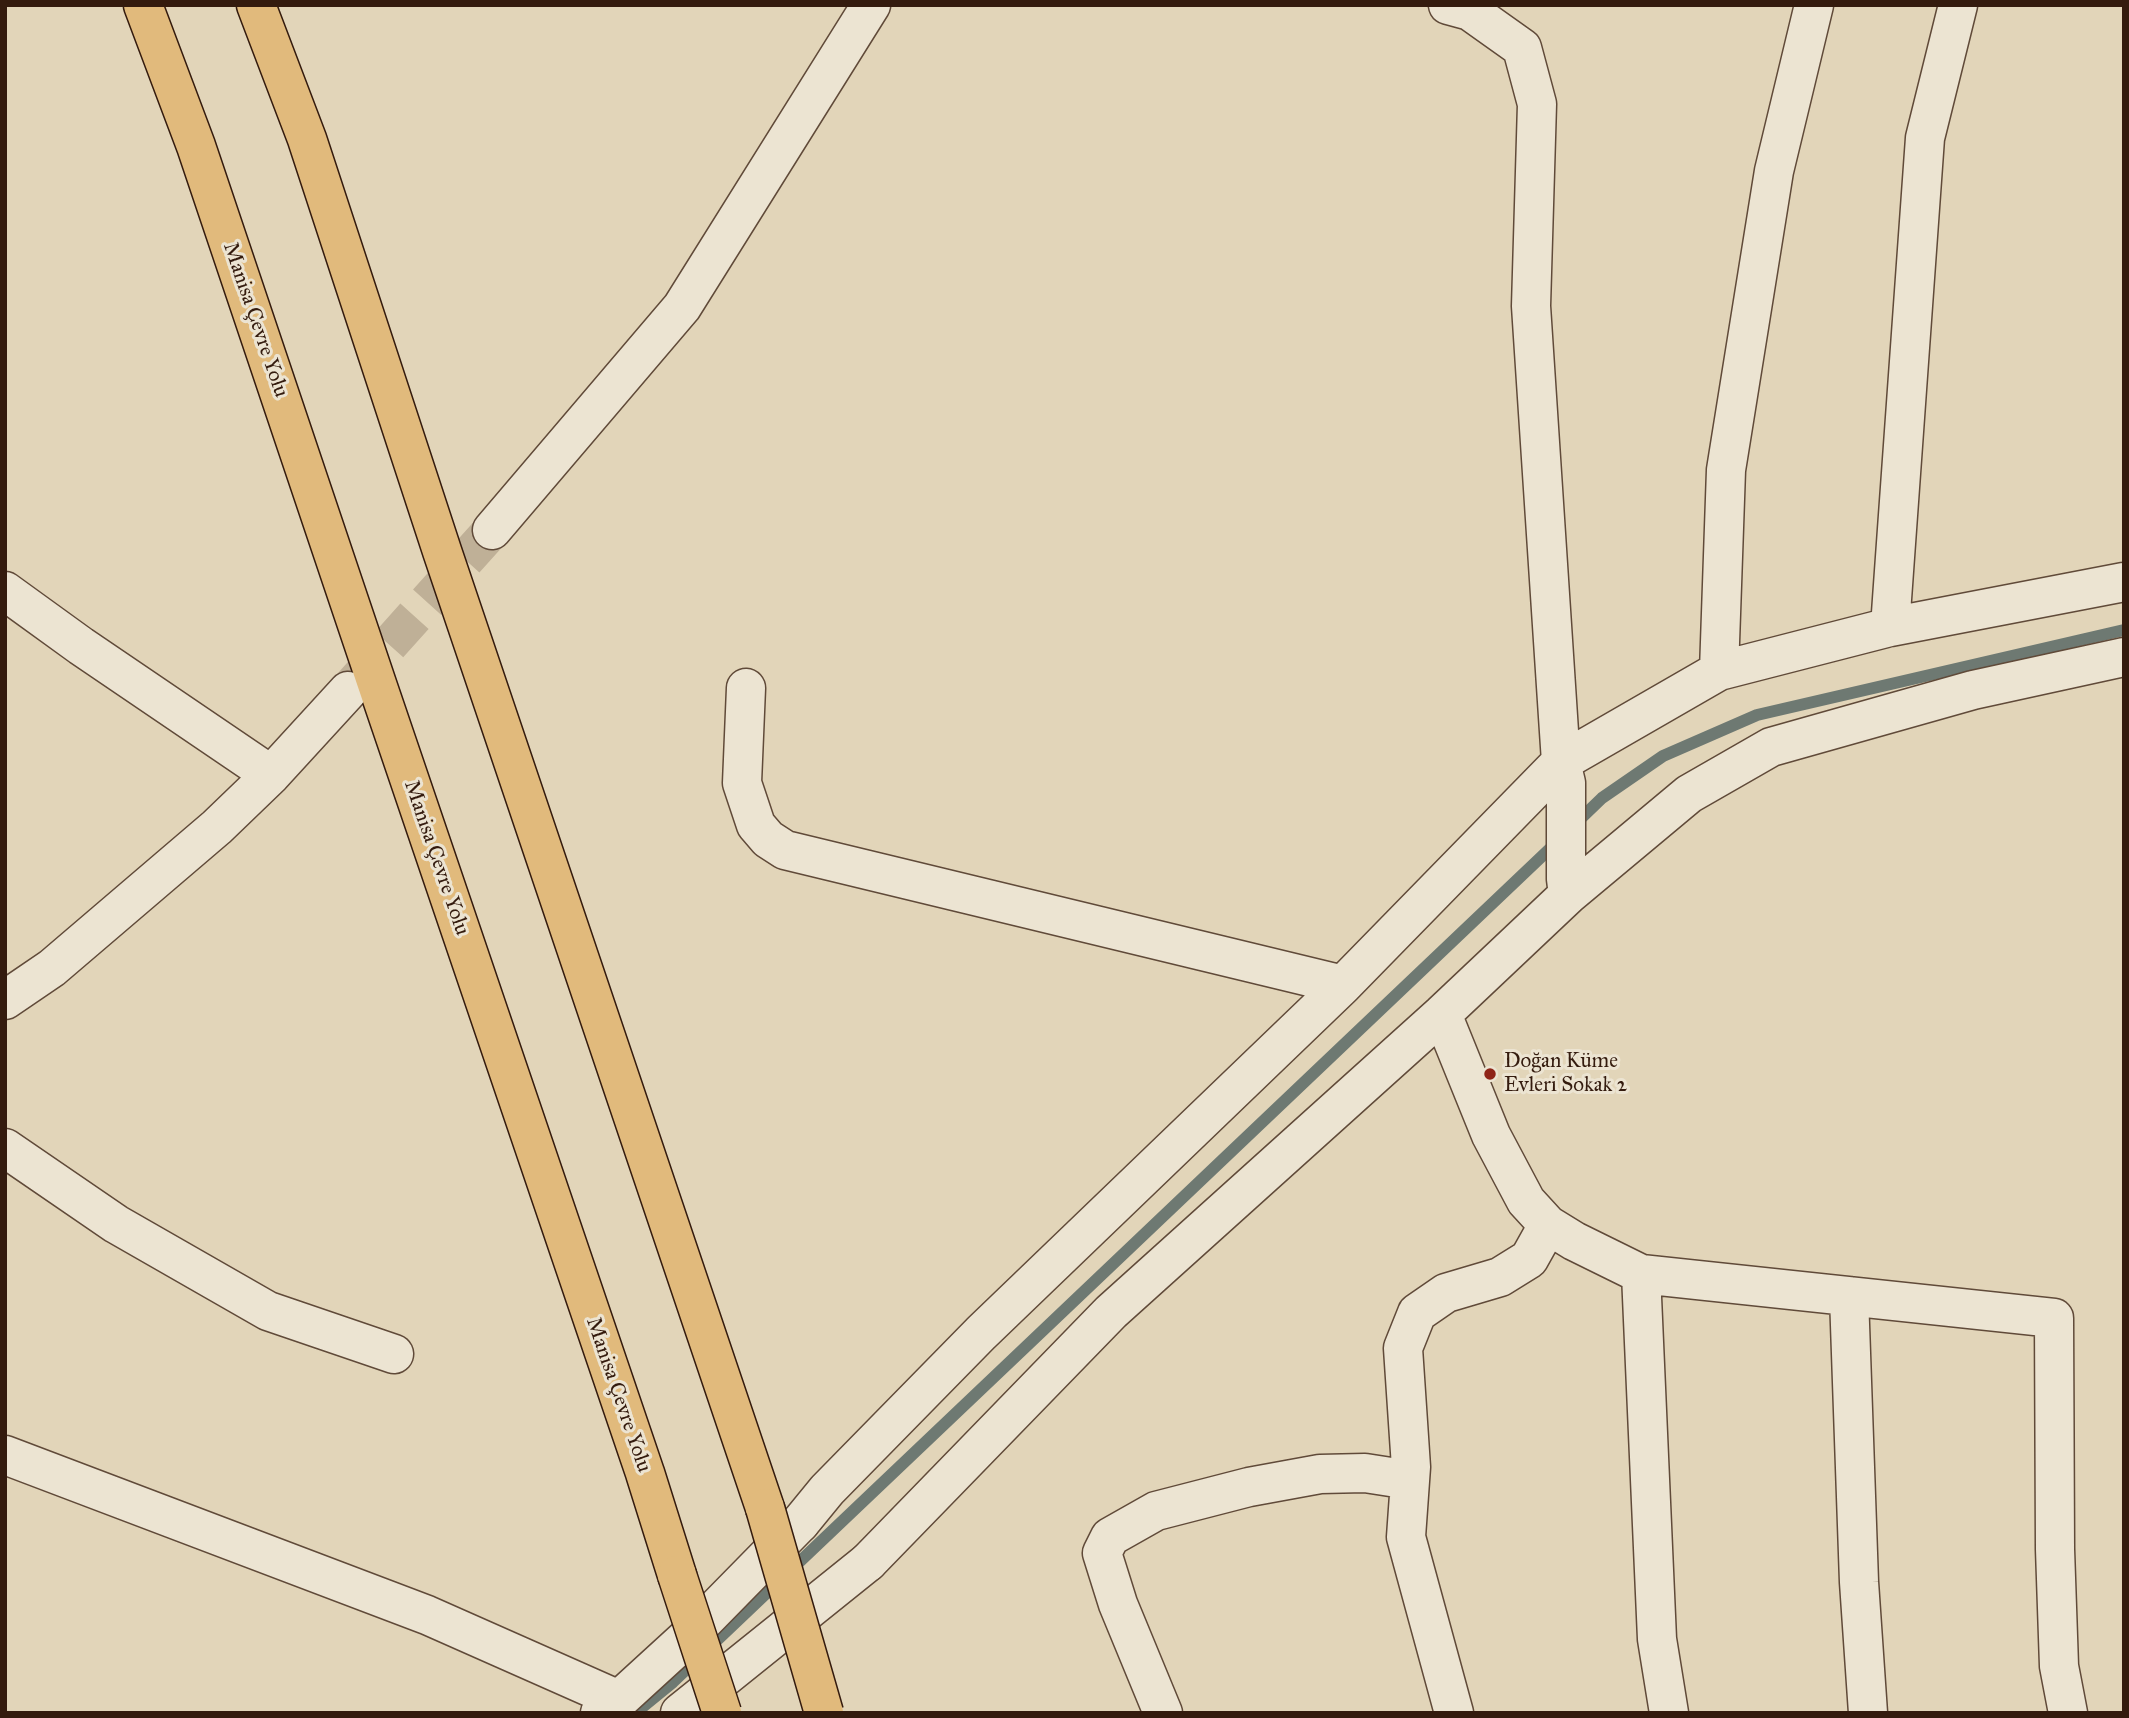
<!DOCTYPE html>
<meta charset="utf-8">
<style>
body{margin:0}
#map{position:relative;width:2129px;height:1718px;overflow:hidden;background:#e2d5b9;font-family:"IM FELL Great Primer",serif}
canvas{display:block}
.frame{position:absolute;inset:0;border:7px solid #341b0e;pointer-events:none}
</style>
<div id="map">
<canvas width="2129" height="1718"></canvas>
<div class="frame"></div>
</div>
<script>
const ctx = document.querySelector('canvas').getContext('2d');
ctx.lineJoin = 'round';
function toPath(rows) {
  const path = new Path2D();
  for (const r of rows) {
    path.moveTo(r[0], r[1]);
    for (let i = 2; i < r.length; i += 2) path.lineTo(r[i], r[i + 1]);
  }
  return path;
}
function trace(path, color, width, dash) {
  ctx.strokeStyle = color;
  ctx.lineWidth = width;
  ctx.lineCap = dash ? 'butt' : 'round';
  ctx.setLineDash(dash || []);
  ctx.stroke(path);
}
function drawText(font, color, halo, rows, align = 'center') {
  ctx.font = font + ' "IM FELL Great Primer",serif';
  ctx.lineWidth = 6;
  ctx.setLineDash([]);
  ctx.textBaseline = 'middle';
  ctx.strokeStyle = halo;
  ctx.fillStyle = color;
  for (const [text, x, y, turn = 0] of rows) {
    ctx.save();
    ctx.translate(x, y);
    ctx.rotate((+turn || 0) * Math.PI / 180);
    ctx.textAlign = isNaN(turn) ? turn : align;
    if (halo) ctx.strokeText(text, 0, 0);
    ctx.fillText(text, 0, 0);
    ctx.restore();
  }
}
const stream = toPath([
 [1573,826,1602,798,1663,756,1757,715,2124,630],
 [635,1713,673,1682,1558,841]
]);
const minorTunnel = toPath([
 [351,687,492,530]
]);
const minor = toPath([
 [1448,5,1470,11,1522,48,1537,104,1531,306,1561,762,1566,783,1566,879,1568,895],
 [492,530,682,307,871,5],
 [5,591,81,646,271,775],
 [1890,627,1925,138,1958,5],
 [1719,671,1726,470,1774,171,1814,5],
 [746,688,742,783,756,825,768,839,785,850,1343,985],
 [5,1000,52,968,217,827,271,775,348,691],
 [1442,1014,1491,1135,1526,1201,1548,1225,1574,1241,1641,1274,2054,1318,2055,1549,2059,1666,2068,1713],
 [5,1148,116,1224,268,1311,394,1354],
 [1641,1274,1657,1639,1669,1713],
 [1849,1296,1859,1582,1868,1713],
 [5,1455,427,1615,619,1700],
 [800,1523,827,1490,981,1333,1343,985,1561,762,1719,671,1890,627,2124,582],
 [868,1562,1111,1312,1442,1014,1568,895,1689,794,1771,747,1973,690,2124,657],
 [1163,1713,1118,1604,1102,1553,1110,1537,1156,1511,1249,1487,1320,1474,1365,1473,1410,1480],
 [1454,1713,1406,1537,1411,1467,1403,1348,1417,1313,1446,1293,1500,1277,1529,1259,1548,1225]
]);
const tertiary = toPath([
 [600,1713,619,1700,689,1636,800,1523],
 [680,1713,868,1562]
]);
const trunk = toPath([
 [143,5,196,146,377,684,645,1473,677,1575],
 [256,5,307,139,442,551,765,1508]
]);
const trunkBridge = toPath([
 [765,1508,824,1713],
 [677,1575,722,1713]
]);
const markers = [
 [1490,1074,7,"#8f2418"]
];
const streetNames = [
 ["Manisa Çevre Yolu",255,320,71],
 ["Manisa Çevre Yolu",436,858,71],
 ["Manisa Çevre Yolu",618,1395,71]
];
const poiNames = [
 ["Doğan Küme",1504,1062],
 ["Evleri Sokak 2",1504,1086]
];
trace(stream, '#6e7972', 12);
trace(minorTunnel, '#bfb097', 38, [38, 19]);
trace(minor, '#604a39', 41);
trace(tertiary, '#604a39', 41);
trace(trunk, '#341b0e', 41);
trace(minor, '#ece4d2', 38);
trace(tertiary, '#ece4d2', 38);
trace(trunk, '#e1ba7c', 38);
trace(trunkBridge, '#341b0e', 41, []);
trace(trunkBridge, '#e1ba7c', 38);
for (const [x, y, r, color] of markers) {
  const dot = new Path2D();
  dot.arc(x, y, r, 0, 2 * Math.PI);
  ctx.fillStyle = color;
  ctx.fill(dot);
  trace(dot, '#ece4d2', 2.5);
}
drawText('21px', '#341b0e', '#ece4d2', streetNames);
drawText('21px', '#341b0e', '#ece4d2', poiNames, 'left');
</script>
